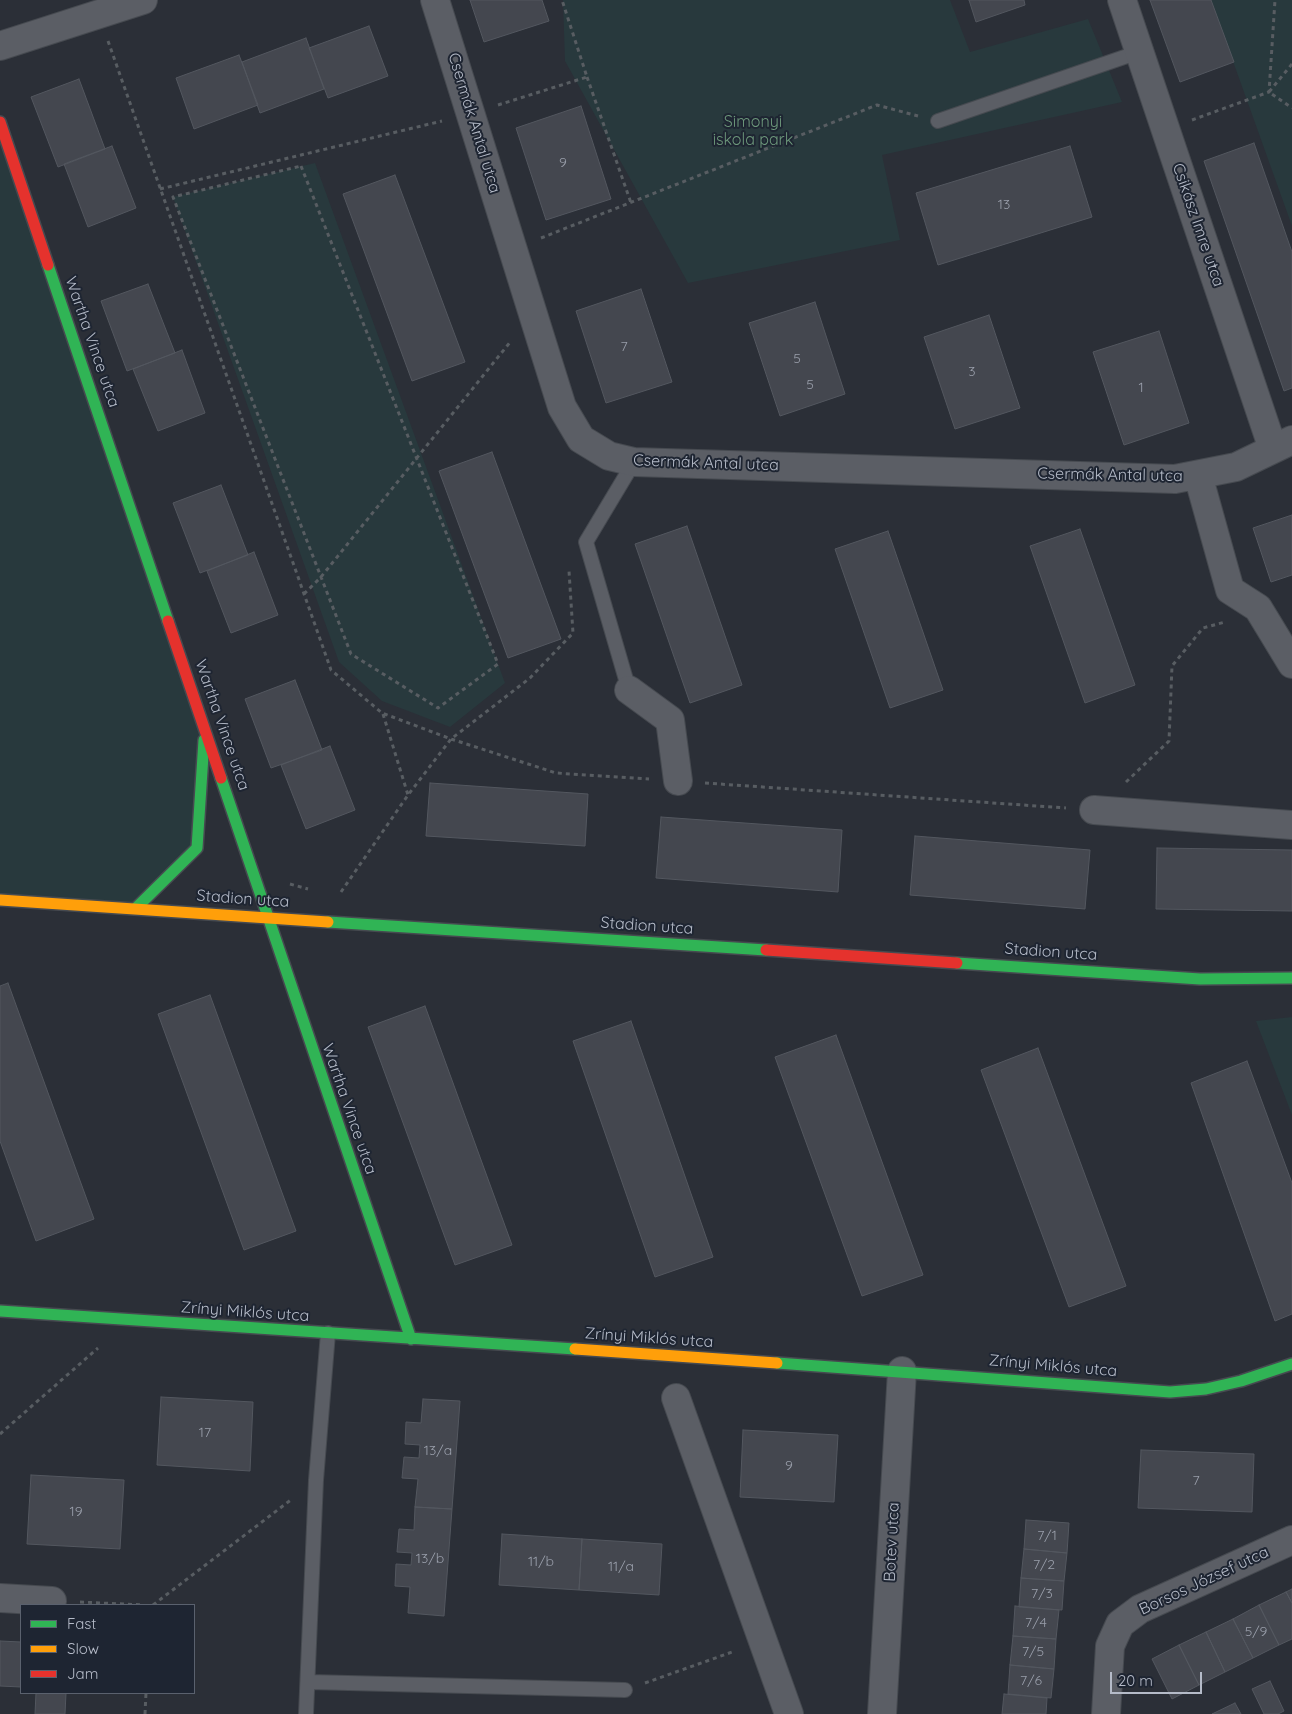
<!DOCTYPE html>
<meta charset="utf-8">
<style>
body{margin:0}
#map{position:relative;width:1292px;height:1714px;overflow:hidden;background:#2b2f37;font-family:Quicksand,sans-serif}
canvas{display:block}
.legend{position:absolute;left:20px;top:1604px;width:175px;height:90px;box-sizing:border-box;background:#1e2532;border:1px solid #5a616e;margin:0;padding:6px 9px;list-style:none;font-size:15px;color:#b5bbc8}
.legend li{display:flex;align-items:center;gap:10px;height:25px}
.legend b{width:25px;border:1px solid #5a616e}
.scale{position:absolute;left:1110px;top:1672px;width:92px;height:22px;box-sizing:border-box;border:2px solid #b5bbc8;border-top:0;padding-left:6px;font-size:15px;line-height:18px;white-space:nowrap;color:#b5bbc8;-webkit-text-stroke:4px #1e2532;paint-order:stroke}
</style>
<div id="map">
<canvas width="1292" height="1714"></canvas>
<ul class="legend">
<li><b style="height:6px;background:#30b455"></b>Fast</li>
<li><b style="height:6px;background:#ff9f0a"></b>Slow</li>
<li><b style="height:6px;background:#e5322d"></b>Jam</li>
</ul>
<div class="scale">20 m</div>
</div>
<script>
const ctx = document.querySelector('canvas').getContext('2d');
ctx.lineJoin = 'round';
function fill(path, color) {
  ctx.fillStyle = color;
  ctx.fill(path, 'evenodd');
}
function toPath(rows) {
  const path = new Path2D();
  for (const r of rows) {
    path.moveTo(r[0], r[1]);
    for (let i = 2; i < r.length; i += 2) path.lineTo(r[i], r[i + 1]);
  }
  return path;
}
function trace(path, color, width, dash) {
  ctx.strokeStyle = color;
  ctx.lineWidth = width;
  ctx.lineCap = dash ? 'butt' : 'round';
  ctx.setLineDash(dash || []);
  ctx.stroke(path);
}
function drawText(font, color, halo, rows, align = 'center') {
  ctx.font = font + ' Quicksand,sans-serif';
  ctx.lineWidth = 4;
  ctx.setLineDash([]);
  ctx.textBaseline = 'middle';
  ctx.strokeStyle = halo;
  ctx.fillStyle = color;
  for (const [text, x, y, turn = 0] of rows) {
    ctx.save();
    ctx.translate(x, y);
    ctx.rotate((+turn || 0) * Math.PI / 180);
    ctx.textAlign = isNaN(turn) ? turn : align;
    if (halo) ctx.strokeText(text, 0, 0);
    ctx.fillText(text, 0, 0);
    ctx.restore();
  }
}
const green = toPath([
 [563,0,950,0,970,52,1088,19,1122,102,882,155,900,240,688,283,565,61],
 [1211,0,1292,0,1292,226],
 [0,122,205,726,197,848,136,908,0,900],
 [315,163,505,683,450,727,382,701,339,662,173,197],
 [1292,1017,1292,1115,1256,1021]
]);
const building = toPath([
 [470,0,542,0,549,21,484,42,470,0],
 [969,0,1024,0,1025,5,976,22,969,0],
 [1150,0,1211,0,1234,62,1180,82,1150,0],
 [369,26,388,76,328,98,309,48,369,26],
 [306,38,324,89,260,113,242,62,306,38],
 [239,55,258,105,194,129,176,78,239,55],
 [79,79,105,149,58,167,31,97,79,79],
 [581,106,611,199,546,220,516,128,581,106],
 [1254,143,1292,252,1292,388,1284,391,1204,161,1254,143],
 [112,146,136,208,88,227,64,164,112,146],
 [1070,146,1092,217,938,265,916,193,1070,146],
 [395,175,465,362,412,381,343,194,395,175],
 [148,284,175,353,127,371,101,301,148,284],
 [641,289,672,382,606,403,576,311,641,289],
 [815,302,845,394,780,416,749,323,815,302],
 [989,315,1020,408,955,429,924,337,989,315],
 [1159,331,1189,423,1124,445,1093,352,1159,331],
 [182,350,205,413,158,431,133,369,182,350],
 [492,452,561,639,508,658,439,471,492,452],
 [221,485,248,555,200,573,173,503,221,485],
 [1292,515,1292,575,1271,582,1253,528,1292,515],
 [687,526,742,685,690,703,635,544,687,526],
 [1080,529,1135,685,1085,703,1030,546,1080,529],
 [888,531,943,690,890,708,835,549,888,531],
 [254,552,278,615,231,633,207,571,254,552],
 [295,680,322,750,271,768,245,699,295,680],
 [330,746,355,810,306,829,281,765,330,746],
 [430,783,588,794,585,846,426,836,430,783],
 [661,817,842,830,838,892,656,878,661,817],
 [915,836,1090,850,1085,909,910,895,915,836],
 [1157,848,1292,850,1292,911,1156,909,1157,848],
 [8,983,94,1219,36,1241,0,1141,0,986,8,983],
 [210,995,296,1231,244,1250,158,1014,210,995],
 [425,1006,512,1245,455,1265,368,1027,425,1006],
 [631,1021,713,1257,655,1277,573,1041,631,1021],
 [836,1035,923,1275,862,1296,775,1057,836,1035],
 [1038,1048,1126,1286,1069,1307,981,1070,1038,1048],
 [1247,1061,1292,1183,1292,1314,1275,1321,1191,1083,1247,1061],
 [161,1397,253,1402,250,1471,157,1465,161,1397],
 [423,1399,460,1401,452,1509,415,1507,418,1479,402,1478,404,1457,419,1458,420,1445,405,1444,406,1422,421,1423,423,1399],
 [743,1430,838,1435,834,1502,740,1497,743,1430],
 [1141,1450,1254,1454,1252,1512,1138,1508,1141,1450],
 [31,1475,124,1480,120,1549,27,1544,31,1475],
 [415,1507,452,1509,444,1616,408,1613,410,1587,395,1586,396,1564,411,1565,412,1553,397,1552,399,1529,414,1530,415,1507],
 [1026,1520,1069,1523,1067,1553,1024,1549,1026,1520],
 [502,1534,582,1539,579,1590,499,1585,502,1534],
 [582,1539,662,1544,659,1595,579,1590,582,1539],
 [1024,1549,1067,1553,1064,1581,1021,1578,1024,1549],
 [1021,1578,1064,1581,1062,1610,1019,1607,1021,1578],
 [1292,1589,1292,1603,1286,1592,1292,1589],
 [1286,1592,1292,1603,1292,1639,1279,1645,1259,1605,1286,1592],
 [1259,1605,1279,1645,1253,1658,1233,1619,1259,1605],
 [1015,1606,1059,1610,1056,1639,1013,1636,1015,1606],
 [1233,1619,1253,1658,1225,1672,1206,1632,1233,1619],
 [1206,1632,1225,1672,1199,1685,1179,1645,1206,1632],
 [1013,1636,1056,1639,1054,1669,1010,1665,1013,1636],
 [0,1641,21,1642,21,1687,0,1686,0,1641],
 [1179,1645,1199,1685,1172,1699,1152,1659,1179,1645],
 [1010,1665,1054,1669,1051,1698,1008,1694,1010,1665],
 [1270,1681,1284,1711,1278,1714,1264,1714,1252,1689,1270,1681],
 [36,1693,66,1693,65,1714,35,1714,36,1693],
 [1004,1694,1047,1698,1046,1714,1002,1714,1004,1694],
 [1235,1703,1241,1714,1212,1714,1235,1703]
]);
const path = toPath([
 [108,41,331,670,382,713,451,739,556,773,649,779],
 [1292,64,1269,92,1292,108],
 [587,77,631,203],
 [498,105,587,77,562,0],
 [1192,120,1269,92,1275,0],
 [301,166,498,664,438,708,351,654,173,197,301,166],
 [160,189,442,121],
 [541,238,877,105,918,116],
 [304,594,321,577,511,341],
 [383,714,408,795],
 [1126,782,1169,741,1172,666,1203,628,1225,622],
 [705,783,1066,808],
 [290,884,308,889],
 [341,892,408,795,451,739,530,678,573,633,569,571],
 [0,1434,98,1348],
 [80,1602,144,1605],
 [153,1605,292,1499],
 [645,1683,735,1651],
 [145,1714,146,1693]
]);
const lane = toPath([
 [938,121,1139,52],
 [629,690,586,542,634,462],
 [309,1682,625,1690],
 [306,1714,316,1480,328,1333]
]);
const street = toPath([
 [435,0,562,407,581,439,609,456,634,462,1175,479,1236,467,1292,440],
 [1122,0,1273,449],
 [0,46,143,0],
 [1198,475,1230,590,1258,608,1292,664],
 [629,690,670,720,678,781],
 [1094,810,1292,825],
 [676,1398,789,1714],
 [0,1598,52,1601],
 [882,1714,902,1371],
 [1106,1714,1110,1646,1120,1624,1140,1609,1292,1540]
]);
const fast = toPath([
 [48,265,168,621],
 [221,778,411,1339],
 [136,908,197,848,204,740],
 [328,922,766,950],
 [957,963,1200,979,1292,978],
 [0,1311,575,1349],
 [777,1363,1170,1392,1206,1389,1241,1381,1292,1364]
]);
const slow = toPath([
 [0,900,328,922],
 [575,1349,777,1363]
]);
const jam = toPath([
 [0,122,48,265],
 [168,621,221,778],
 [766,950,957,963]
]);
const numberNames = [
 ["9",563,163],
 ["13",1004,205],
 ["7",624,347],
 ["5",797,359],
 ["3",972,372],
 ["5",810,385],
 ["1",1141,388],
 ["17",205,1433],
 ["13/a",438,1451],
 ["9",789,1466],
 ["7",1196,1481],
 ["19",76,1512],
 ["7/1",1047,1536],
 ["13/b",430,1559],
 ["11/b",541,1562],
 ["7/2",1044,1565],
 ["11/a",621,1567],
 ["7/3",1042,1594],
 ["7/4",1036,1623],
 ["5/9",1256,1632],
 ["7/5",1033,1652],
 ["7/6",1031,1681]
];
const parkNames = [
 ["Simonyi",753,122],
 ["iskola park",753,140]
];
const streetNames = [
 ["Csermák Antal utca",474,123,73],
 ["Csikász Imre utca",1198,225,71],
 ["Wartha Vince utca",92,342,71],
 ["Csermák Antal utca",706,463,2],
 ["Csermák Antal utca",1110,475,1],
 ["Wartha Vince utca",222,725,71],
 ["Stadion utca",243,899,4],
 ["Stadion utca",647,926,4],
 ["Stadion utca",1051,952,4],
 ["Wartha Vince utca",349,1109,71],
 ["Zrínyi Miklós utca",245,1312,4],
 ["Zrínyi Miklós utca",649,1338,4],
 ["Zrínyi Miklós utca",1053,1366,5],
 ["Botev utca",892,1542,-87],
 ["Borsos József utca",1204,1581,-25]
];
fill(green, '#28393d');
fill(building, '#44474f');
trace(building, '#53575f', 1);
trace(lane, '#464a50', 16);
trace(street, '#464a50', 30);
trace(fast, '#464a50', 14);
trace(slow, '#464a50', 14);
trace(jam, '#464a50', 14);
trace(path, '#585d62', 3, [4, 4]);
trace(lane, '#5b5e65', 14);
trace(street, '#5b5e65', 28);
trace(fast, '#30b455', 11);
trace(slow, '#ff9f0a', 11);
trace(jam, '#e5322d', 11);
drawText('14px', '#999eaa', null, numberNames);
drawText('16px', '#6d987b', '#1e2532', parkNames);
drawText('16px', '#b5bbc8', '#1e2532', streetNames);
</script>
